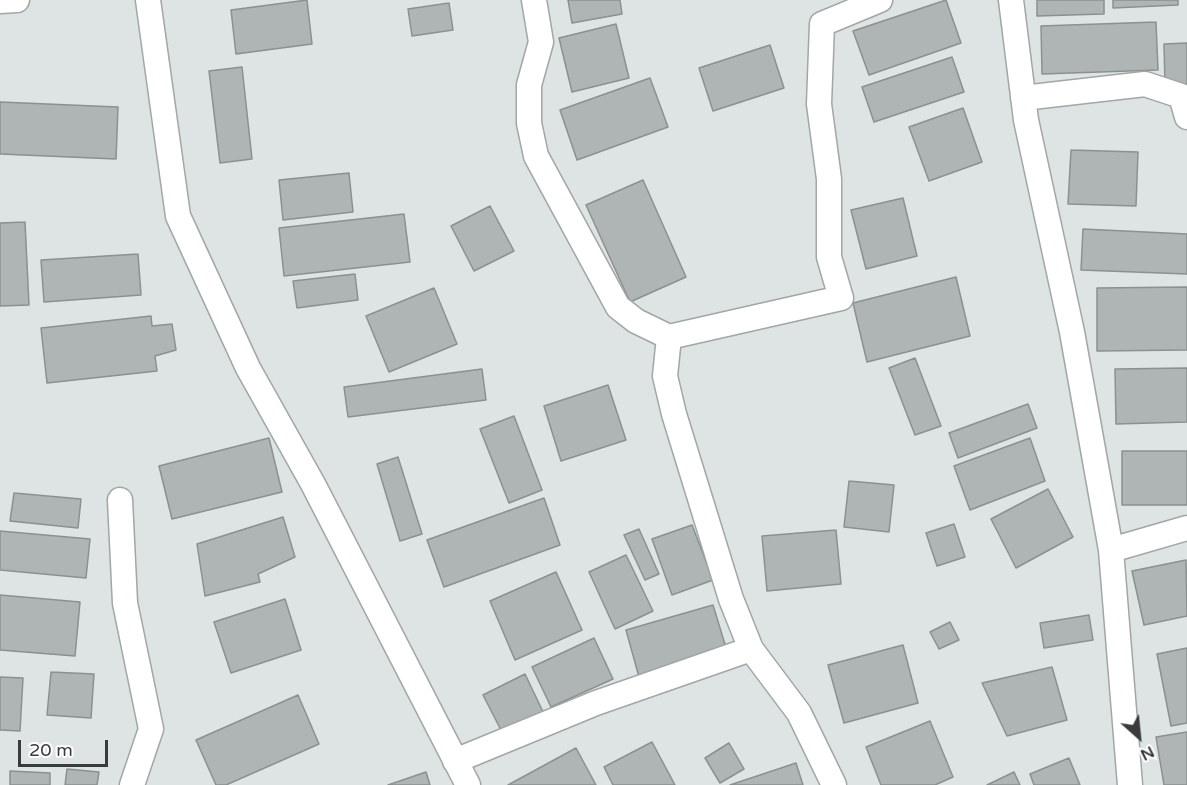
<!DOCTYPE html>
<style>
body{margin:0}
#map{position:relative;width:1187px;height:785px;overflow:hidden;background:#dee3e4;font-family:"Varela Round",sans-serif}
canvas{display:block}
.north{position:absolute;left:1109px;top:707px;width:60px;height:60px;-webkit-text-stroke:4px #fff;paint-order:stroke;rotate:153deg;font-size:16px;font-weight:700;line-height:24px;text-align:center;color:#393b3c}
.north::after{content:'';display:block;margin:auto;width:21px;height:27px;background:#393b3c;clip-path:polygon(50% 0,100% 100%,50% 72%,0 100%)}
.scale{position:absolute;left:18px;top:740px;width:90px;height:27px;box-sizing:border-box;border:3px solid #393b3c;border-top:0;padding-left:8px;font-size:18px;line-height:21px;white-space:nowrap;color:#393b3c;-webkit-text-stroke:4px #fff;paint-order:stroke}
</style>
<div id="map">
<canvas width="1187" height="785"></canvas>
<div class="north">N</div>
<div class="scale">20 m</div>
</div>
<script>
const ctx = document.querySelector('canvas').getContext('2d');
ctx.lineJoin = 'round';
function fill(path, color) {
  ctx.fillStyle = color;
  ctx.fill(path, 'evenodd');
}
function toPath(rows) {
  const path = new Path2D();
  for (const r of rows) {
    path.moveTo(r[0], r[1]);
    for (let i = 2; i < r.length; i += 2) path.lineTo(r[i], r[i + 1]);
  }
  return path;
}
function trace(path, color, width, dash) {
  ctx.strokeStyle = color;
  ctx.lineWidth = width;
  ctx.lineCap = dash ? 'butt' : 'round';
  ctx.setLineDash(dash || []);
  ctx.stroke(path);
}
const building = toPath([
 [307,0,312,44,236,54,231,10,307,0],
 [568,0,620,0,622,14,572,23,568,0],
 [946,0,961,43,869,75,853,31,946,0],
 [1037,0,1104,0,1104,14,1037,16,1037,0],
 [1113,0,1178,0,1178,5,1113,8,1113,0],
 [449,3,453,30,412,36,408,9,449,3],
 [1156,22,1158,70,1042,74,1041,26,1156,22],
 [616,24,629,78,572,92,559,38,616,24],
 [1187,43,1187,84,1165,85,1164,44,1187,43],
 [770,45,784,88,713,111,699,68,770,45],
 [952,57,964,92,874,122,862,87,952,57],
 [242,67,252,159,220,163,209,71,242,67],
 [650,78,668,127,577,160,560,110,650,78],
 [0,102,118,107,116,159,0,154,0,102],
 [963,108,982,162,929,181,909,127,963,108],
 [1071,150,1138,152,1136,206,1068,204,1071,150],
 [349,173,353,212,283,220,279,180,349,173],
 [643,180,686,277,630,302,586,205,643,180],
 [903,198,917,256,866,269,851,210,903,198],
 [490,206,514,251,474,271,451,226,490,206],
 [404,214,410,262,284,276,279,228,404,214],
 [25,222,29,305,0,306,0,223,25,222],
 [1083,229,1187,234,1187,274,1081,270,1083,229],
 [138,254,141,295,44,302,41,260,138,254],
 [355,274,358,300,297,308,293,281,355,274],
 [956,277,970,336,867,362,853,303,956,277],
 [1187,287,1187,350,1097,351,1097,288,1187,287],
 [434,288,457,344,389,372,366,316,434,288],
 [151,316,152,326,172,324,176,350,155,356,157,371,47,383,41,328,151,316],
 [915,358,941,426,915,435,889,368,915,358],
 [1187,368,1187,422,1116,424,1115,369,1187,368],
 [482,369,486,400,348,417,344,387,482,369],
 [608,385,626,440,561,461,544,406,608,385],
 [1028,404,1037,428,958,458,949,433,1028,404],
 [514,416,542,490,509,503,480,429,514,416],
 [269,438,282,492,172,519,159,466,269,438],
 [1030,438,1045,481,970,510,954,466,1030,438],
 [1122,451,1187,451,1187,505,1122,505,1122,451],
 [398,457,422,534,400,541,377,464,398,457],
 [849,481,894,485,889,532,844,527,849,481],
 [1048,489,1073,537,1016,568,991,519,1048,489],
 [14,493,81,499,78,528,10,521,14,493],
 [544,498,560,545,444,587,427,540,544,498],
 [283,517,295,557,258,574,260,582,205,596,197,544,283,517],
 [954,524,965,557,937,566,926,533,954,524],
 [692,525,713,580,672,595,652,539,692,525],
 [639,529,659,574,645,580,624,535,639,529],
 [836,530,841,584,767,591,762,536,836,530],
 [0,531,90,539,86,578,0,570,0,531],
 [626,555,653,611,615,629,589,572,626,555],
 [1186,560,1187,616,1144,625,1132,571,1186,560],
 [556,572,582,630,515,660,490,601,556,572],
 [0,595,80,602,75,656,0,650,0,595],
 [285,599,301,650,231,673,214,622,285,599],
 [713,605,727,651,639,677,626,630,713,605],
 [1089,615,1093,640,1044,648,1040,623,1089,615],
 [950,622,959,640,939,649,930,632,950,622],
 [594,638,613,679,551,707,532,667,594,638],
 [903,645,918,703,844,723,828,665,903,645],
 [1187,648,1187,723,1171,726,1157,654,1187,648],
 [1052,667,1067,720,1007,736,982,683,1052,667],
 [51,672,94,674,91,718,47,715,51,672],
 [525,674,545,716,504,736,483,695,525,674],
 [0,677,23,678,20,731,0,730,0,677],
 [298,695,319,744,226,785,216,785,196,740,298,695],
 [930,721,953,777,935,785,881,785,866,747,930,721],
 [1187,732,1187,785,1164,785,1156,737,1187,732],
 [652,742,675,785,613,785,604,767,652,742],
 [729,743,744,769,720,783,705,758,729,743],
 [576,748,596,785,508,785,576,748],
 [1069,758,1080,785,1034,785,1030,774,1069,758],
 [796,763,803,785,730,785,796,763],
 [67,769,99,772,97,785,65,785,67,769],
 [10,771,50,773,50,785,10,785,10,771],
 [426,772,430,785,388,785,426,772],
 [1014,772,1020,785,987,785,1014,772]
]);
const minor = toPath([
 [148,0,178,216,248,368,313,484,468,785],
 [534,0,541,42,529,85,529,123,536,156,618,307,636,321,669,337,841,298,829,257,829,179,819,104,822,24,880,0],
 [1011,0,1026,120,1072,332,1111,550,1130,785],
 [0,1,17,0],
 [1023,98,1145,84,1181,96,1187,117],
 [669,337,665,376,674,414,731,599,751,649,799,713,834,785],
 [120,500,125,603,151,729,132,785],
 [1111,550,1187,528],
 [455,761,596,703,751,649]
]);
fill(building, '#afb4b5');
trace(building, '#8b9090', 1.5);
trace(minor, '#a1a6a6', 27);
trace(minor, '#fff', 24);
</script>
